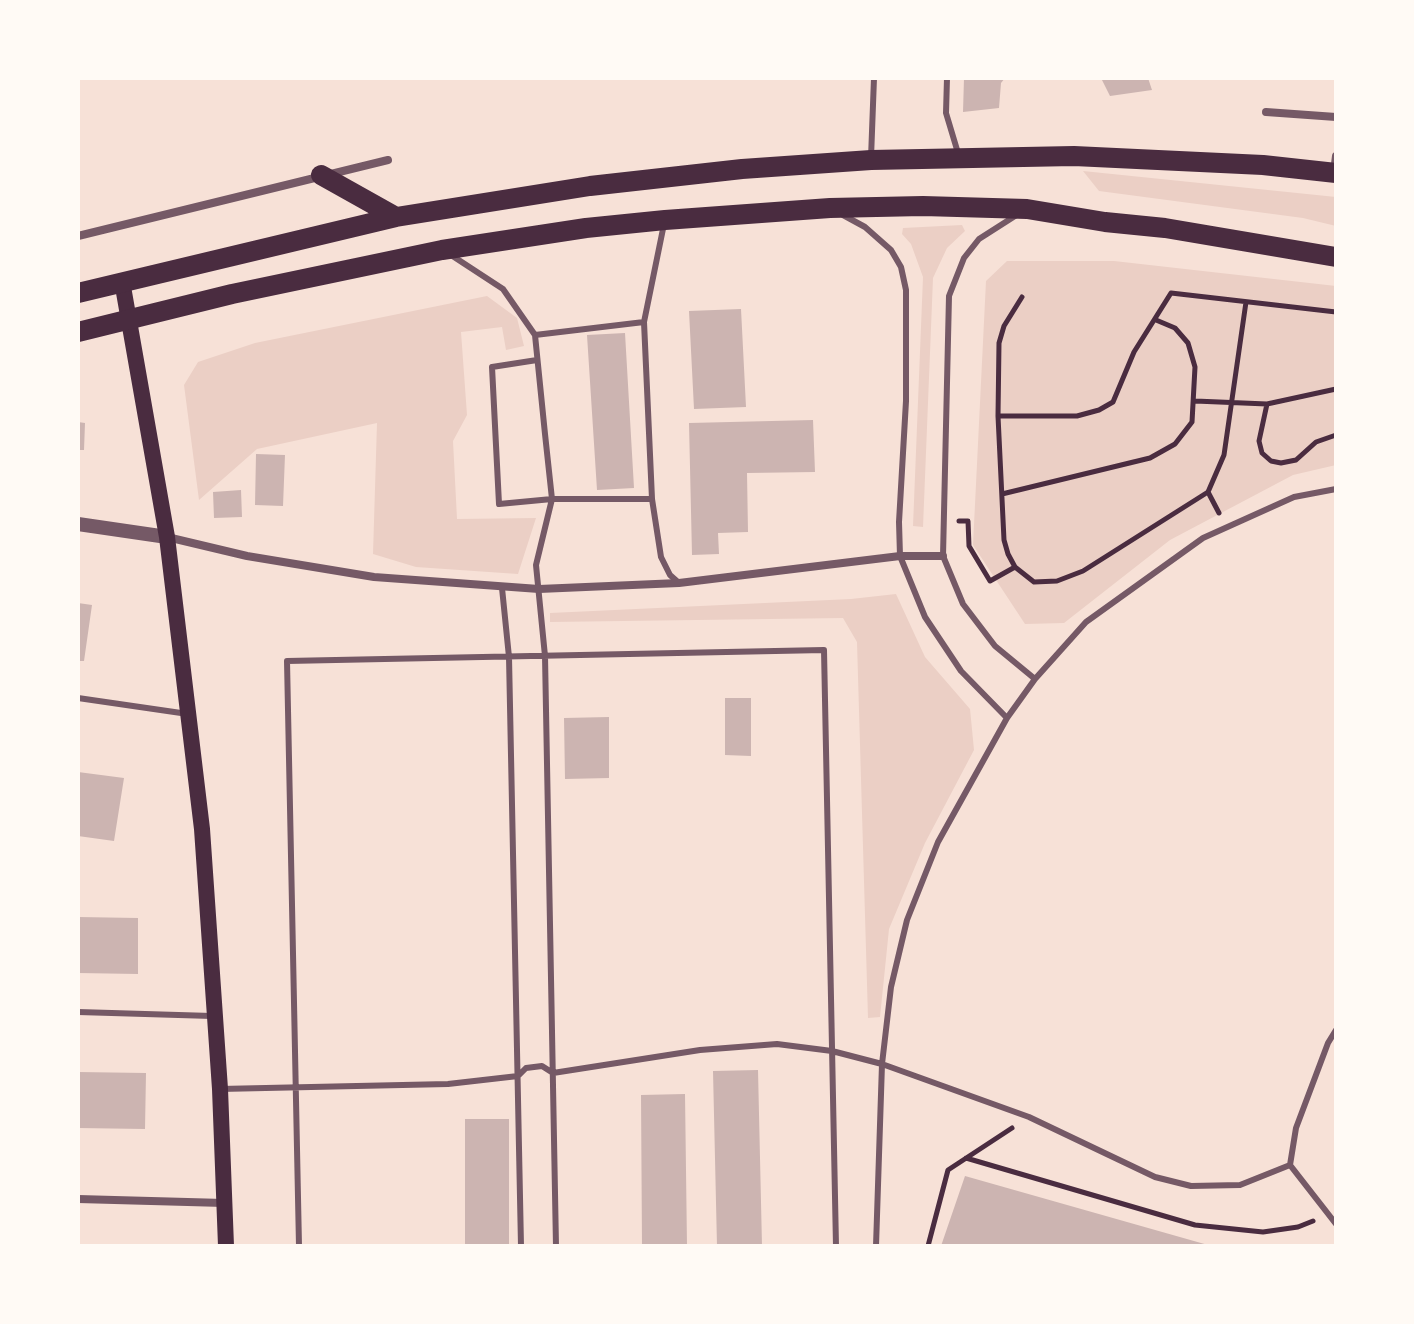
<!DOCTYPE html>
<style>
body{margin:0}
#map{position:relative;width:1414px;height:1324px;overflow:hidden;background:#f7e1d7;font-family:"DM Sans",sans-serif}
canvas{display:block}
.frame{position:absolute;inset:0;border:80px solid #fffaf5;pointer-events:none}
</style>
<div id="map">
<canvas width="1414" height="1324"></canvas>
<div class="frame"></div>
</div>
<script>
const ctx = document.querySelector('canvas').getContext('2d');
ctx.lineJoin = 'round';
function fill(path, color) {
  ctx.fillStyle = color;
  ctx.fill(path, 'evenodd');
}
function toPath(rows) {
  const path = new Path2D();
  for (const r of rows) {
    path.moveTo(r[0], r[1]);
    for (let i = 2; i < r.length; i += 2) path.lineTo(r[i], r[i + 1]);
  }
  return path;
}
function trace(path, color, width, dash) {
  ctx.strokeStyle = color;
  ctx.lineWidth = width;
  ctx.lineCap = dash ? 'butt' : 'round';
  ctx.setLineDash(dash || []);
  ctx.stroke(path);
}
const green = toPath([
 [1083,171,1336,197,1336,226,1303,218,1099,191],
 [962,225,965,231,947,248,933,278,923,527,913,526,923,277,911,244,902,234,903,228],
 [1007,261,1114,261,1336,286,1336,465,1293,475,1170,540,1064,623,1025,624,973,545,986,281],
 [487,296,517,318,524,346,506,350,502,327,461,332,467,415,453,441,457,519,536,518,518,574,416,567,373,554,377,423,257,449,199,500,184,385,198,362,255,343],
 [896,594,925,657,970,709,974,750,925,843,889,929,880,1017,868,1018,857,642,843,618,550,622,550,613,851,599]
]);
const building = toPath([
 [964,78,1005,78,1001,83,999,108,963,112],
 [1101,78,1148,78,1152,90,1110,96],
 [741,309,746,407,694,409,689,311],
 [625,333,634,488,597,490,587,335],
 [813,420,815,472,747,473,748,532,718,533,719,554,692,555,689,423],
 [78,422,85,423,84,450,78,450],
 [256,454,285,455,283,506,255,505],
 [241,490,242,517,214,518,213,492],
 [78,603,92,605,84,661,78,661],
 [725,698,751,698,751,756,725,755],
 [609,717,609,778,565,779,564,718],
 [78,772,124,778,114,841,78,836],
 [78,917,138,918,138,974,78,973],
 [758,1070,762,1246,717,1246,713,1071],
 [78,1072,146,1073,145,1129,78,1128],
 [685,1094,687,1246,642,1246,641,1095],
 [465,1119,509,1119,509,1246,465,1246],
 [965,1176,1208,1245,1208,1246,941,1246]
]);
const path = toPath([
 [1022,297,1004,326,999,343,998,416,1004,540,1008,554,1015,567,1034,582,1057,581,1083,571,1208,492,1224,455,1246,302],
 [1195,401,1267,404,1336,389],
 [1267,404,1259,441,1262,453,1271,461,1281,463,1296,460,1316,442,1336,435],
 [998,416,1077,416,1099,410,1113,402,1134,352,1171,293,1336,312],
 [1208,492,1219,513],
 [1002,494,1150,458,1175,444,1192,422,1195,367,1188,343,1175,328,1156,320],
 [959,521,968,521,969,546,990,581,1015,567],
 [966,1158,1195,1225,1263,1232,1298,1227,1313,1221],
 [928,1246,948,1170,1012,1128]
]);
const service = toPath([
 [947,78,946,113,958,153],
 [871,158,874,78],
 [843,215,865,227,891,250,901,267,906,290,906,401,899,522,900,556,925,617,961,671,1007,718],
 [1015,216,979,239,964,258,949,296,943,556,963,604,995,646,1035,679],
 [664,224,644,322,652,499,661,557,670,575,679,583],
 [451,255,503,289,535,335,545,434,552,499,536,565,545,656,556,1246],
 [535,335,644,322],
 [537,360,492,367,499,504,552,499,652,499],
 [502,588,509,657,521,1246],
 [78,698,188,714],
 [78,1012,212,1016],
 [220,1089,448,1084,518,1076,526,1068,542,1066,553,1073,700,1050,777,1044,832,1051,882,1064,1029,1117,1155,1177,1191,1186,1240,1185,1290,1165,1296,1128,1328,1043,1336,1030],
 [1290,1165,1336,1224],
 [299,1246,287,661,824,650,836,1246],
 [876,1246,882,1064,891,987,907,920,938,842,1007,718,1035,679,1086,622,1203,538,1294,497,1336,489]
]);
const minor = toPath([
 [1266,112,1336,117],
 [1334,172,1336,156],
 [78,236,388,160],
 [167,537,247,556,374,577,539,589,679,583,900,556,943,556],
 [78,1199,224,1203]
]);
const tertiary = toPath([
 [78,524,167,537]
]);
const secondary = toPath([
 [122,281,167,537,202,829,220,1089,226,1246]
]);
const primary = toPath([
 [321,175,396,217],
 [78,293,396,217,590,186,742,169,871,160,1074,156,1263,165,1336,173],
 [78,332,232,294,442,250,586,228,665,220,830,208,923,206,1027,209,1105,222,1165,228,1336,257]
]);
fill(green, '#ebcfc5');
fill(building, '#ccb4b1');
trace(path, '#4a2c40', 5);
trace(service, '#755966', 6);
trace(minor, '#755966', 8);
trace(tertiary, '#755966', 14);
trace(secondary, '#4a2c40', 16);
trace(primary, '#4a2c40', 20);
</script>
